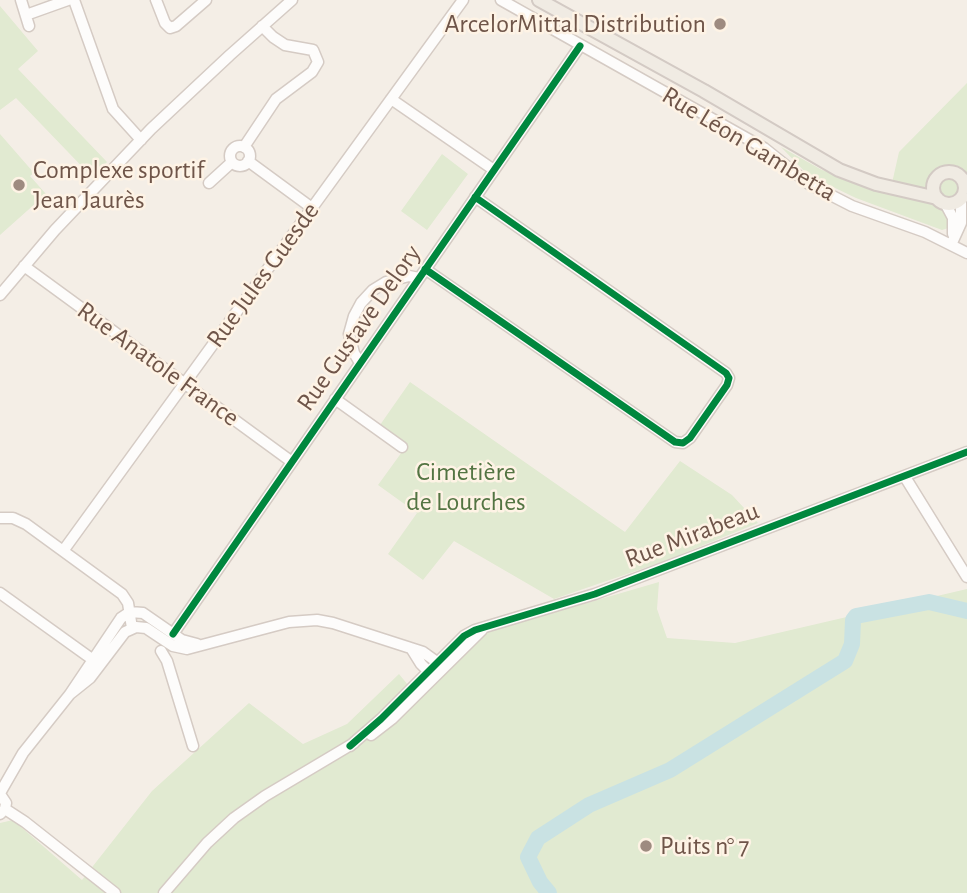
<!DOCTYPE html>
<meta charset="utf-8">
<style>
body{margin:0}
canvas{display:block;background:#f4eee6}
</style>
<canvas width="967" height="893"></canvas>
<script>
const ctx = document.querySelector('canvas').getContext('2d');
ctx.lineJoin = 'round';
function fill(path, color) {
  ctx.fillStyle = color;
  ctx.fill(path, 'evenodd');
}
function toPath(rows) {
  const path = new Path2D();
  for (const r of rows) {
    if (r.length === 3) {
      path.moveTo(r[0] + r[2], r[1]);
      path.arc(r[0], r[1], r[2], 0, 2 * Math.PI);
      continue;
    }
    path.moveTo(r[0], r[1]);
    for (let i = 2; i < r.length; i += 2) path.lineTo(r[i], r[i + 1]);
  }
  return path;
}
function trace(path, color, width, dash) {
  ctx.strokeStyle = color;
  ctx.lineWidth = width;
  ctx.lineCap = dash ? 'butt' : 'round';
  ctx.setLineDash(dash || []);
  ctx.stroke(path);
}
function drawText(font, color, halo, rows, align = 'center') {
  ctx.font = font + ' "Alegreya Sans",sans-serif';
  ctx.lineWidth = 5;
  ctx.setLineDash([]);
  ctx.textBaseline = 'middle';
  ctx.strokeStyle = halo;
  ctx.fillStyle = color;
  for (const [text, x, y, turn = 0] of rows) {
    ctx.save();
    ctx.translate(x, y);
    ctx.rotate((+turn || 0) * Math.PI / 180);
    ctx.textAlign = isNaN(turn) ? turn : align;
    if (halo) ctx.strokeText(text, 0, 0);
    ctx.fillText(text, 0, 0);
    ctx.restore();
  }
}
const green = toPath([
 [0,6,38,51,18,69,107,162,93,178,16,98,0,110],
 [967,83,967,222,942,230,856,198,808,175,781,147,822,170,890,192,899,152],
 [0,134,34,173,30,176,46,194,0,235],
 [442,154,468,174,427,230,401,211],
 [410,382,625,532,680,461,732,495,758,523,662,562,554,599,454,541,423,580,388,554,417,513,378,485,407,445,380,425],
 [659,582,657,609,667,638,735,643,967,589,967,893,0,893,0,823,13,820,82,880,152,791,249,703,303,744,347,724,399,674,408,685,451,646,491,631]
]);
const river = toPath([
 [549,893,540,882,528,857,538,838,589,805,670,770,845,661,852,644,853,620,856,616,929,602,967,611]
]);
const minor = toPath([
 [21,0,29,26],
 [74,0,113,109,141,140],
 [156,0,165,23,170,28,176,26,206,0],
 [501,0,764,148,809,184,852,206,925,232,967,253],
 [26,15,68,0],
 [391,99,494,170],
 [240,156,10],
 [244,147,276,99,312,72,318,62,313,50,285,45,273,37,262,26],
 [248,161,312,208],
 [962,179,967,180],
 [209,183,232,162],
 [945,203,953,218,953,234],
 [951,245,961,223,961,199],
 [24,266,292,462],
 [425,269,675,442,683,443,690,438,727,385,729,378,726,373,475,197],
 [0,295,55,230,151,129,230,55,292,0],
 [360,363,354,353,349,334,354,316,361,303,373,290,386,282,409,276,419,278],
 [335,399,402,447],
 [905,477,967,577],
 [0,518,13,518,26,524,122,594,128,603,132,628],
 [63,551,463,0],
 [0,593,96,662],
 [130,612,143,613,182,640,197,644],
 [173,634,580,46],
 [411,648,421,664,432,675],
 [161,651,167,661,193,746],
 [70,694,90,678,125,632,136,627,146,628,173,646,187,649,289,622,317,620,333,623,423,652,441,665],
 [371,735,393,718,482,630],
 [350,746,381,719,464,636,475,630,595,594,967,452],
 [0,793,23,753,70,694,121,618,130,612],
 [0,794,6,803,5,809,0,814],
 [5,809,25,822,115,893],
 [164,893,207,843,234,818,265,796,354,743]
]);
const major = toPath([
 [539,0,704,91,839,170,876,184,937,198],
 [949,188,16]
]);
const cycleway = toPath([
 [425,269,675,442,683,443,690,438,727,385,729,378,726,373,475,197],
 [173,634,580,46],
 [350,746,381,719,464,636,475,630,595,594,967,452]
]);
const markers = [
 [720,24,7,"#9e8b80"],
 [19,185,7,"#9e8b80"],
 [646,846,7,"#9e8b80"]
];
const poiNames = [
 ["ArcelorMittal Distribution",706,24,"right"],
 ["Complexe sportif",33,170],
 ["Jean Jaurès",33,200],
 ["Puits n° 7",660,846]
];
const streetNames = [
 ["Rue Léon Gambetta",749,144,31],
 ["Rue Jules Guesde",263,275,-54],
 ["Rue Gustave Delory",359,328,-55],
 ["Rue Anatole France",158,364,36],
 ["Rue Mirabeau",692,535,-21]
];
const parkNames = [
 ["Cimetière",466,472],
 ["de Lourches",466,502]
];
fill(green, '#e1ead1');
trace(river, '#c9e2e3', 16);
trace(minor, '#d5cbc4', 13);
trace(major, '#d3cac4', 16);
trace(minor, '#fdfcfb', 10);
trace(major, '#f0ebe3', 12);
trace(cycleway, '#00873e', 7);
for (const [x, y, r, color] of markers) {
  const dot = new Path2D();
  dot.arc(x, y, r, 0, 2 * Math.PI);
  ctx.fillStyle = color;
  ctx.fill(dot);
  trace(dot, '#fef3e5', 2.5);
}
drawText('26px', '#6f5549', '#fef3e5', poiNames, 'left');
drawText('26px', '#6f5549', '#fef3e5', streetNames);
drawText('26px', '#537442', '#fef3e5', parkNames);
</script>
